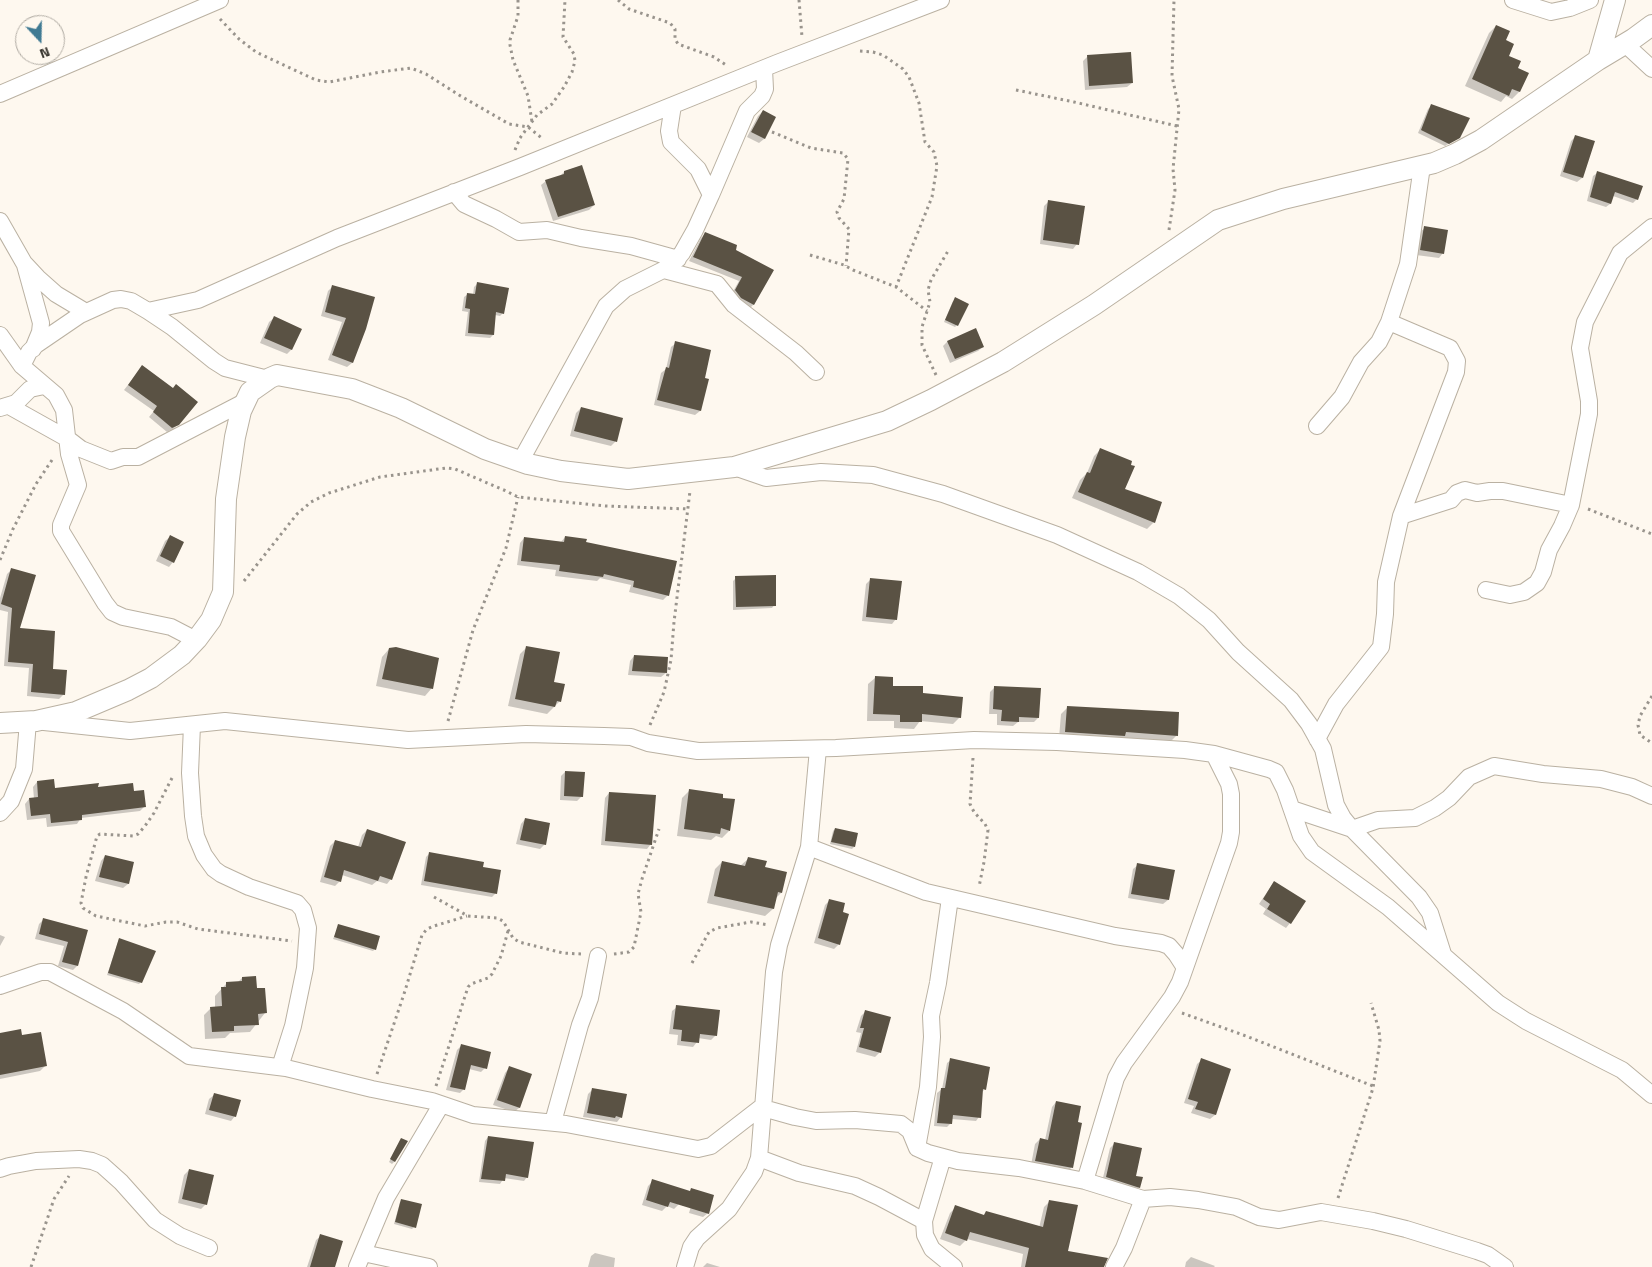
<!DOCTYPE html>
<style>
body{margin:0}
#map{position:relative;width:1652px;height:1267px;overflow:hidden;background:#fef8ef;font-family:"Titillium Web",sans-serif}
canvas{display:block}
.north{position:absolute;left:15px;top:15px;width:50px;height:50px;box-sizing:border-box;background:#fef8ef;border:1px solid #afaaa2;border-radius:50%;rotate:159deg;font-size:14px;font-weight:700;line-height:20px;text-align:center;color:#38352f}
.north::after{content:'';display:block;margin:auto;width:18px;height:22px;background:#407a93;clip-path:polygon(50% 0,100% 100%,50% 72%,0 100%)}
</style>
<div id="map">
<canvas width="1652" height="1267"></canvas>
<div class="north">N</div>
</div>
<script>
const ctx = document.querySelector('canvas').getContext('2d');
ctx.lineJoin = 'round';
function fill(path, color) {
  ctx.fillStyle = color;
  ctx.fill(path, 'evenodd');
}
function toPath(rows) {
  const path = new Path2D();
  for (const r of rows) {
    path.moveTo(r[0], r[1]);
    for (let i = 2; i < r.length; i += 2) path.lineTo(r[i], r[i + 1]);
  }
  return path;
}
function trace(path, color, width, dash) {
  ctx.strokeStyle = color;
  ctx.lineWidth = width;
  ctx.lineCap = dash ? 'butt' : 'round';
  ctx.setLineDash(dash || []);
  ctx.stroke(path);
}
const shadow = toPath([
 [1496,26,1504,41,1508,57,1516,69,1519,92,1512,99,1506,96,1501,102,1465,86,1489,33],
 [1088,56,1132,83,1127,87,1085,90,1083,61],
 [1432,106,1459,137,1445,146,1418,133,1428,109],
 [763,111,775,118,764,139,759,143,747,137,758,116],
 [1576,136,1582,178,1577,182,1560,176,1571,141],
 [564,172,594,205,589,210,553,221,541,185,546,181,560,176],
 [1597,173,1637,199,1633,203,1613,196,1610,204,1606,207,1587,201,1593,176],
 [1049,201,1077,244,1073,249,1040,244,1044,206],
 [1425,228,1443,253,1439,258,1416,255,1420,232],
 [705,234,772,271,753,305,749,309,731,295,739,281,689,261,701,238],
 [477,284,503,313,500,316,495,315,493,335,490,338,465,336,468,312,462,311,464,297,468,294,473,295,474,287],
 [332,287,365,329,352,363,347,367,328,360,342,322,321,316,328,291],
 [953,301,957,325,955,327,944,322],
 [274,318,301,329,291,350,287,354,260,343,269,322],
 [947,342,983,347,978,351,950,363,943,346],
 [676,343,703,379,700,411,695,415,654,405,661,373,666,369,671,347],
 [138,372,178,424,173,429,167,432,149,417,154,411,124,390],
 [581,408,622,419,615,442,611,446,570,436,576,413],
 [1100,450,1129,465,1124,489,1154,522,1147,529,1072,498,1080,480,1087,473,1094,456],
 [170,537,173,562,169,567,156,561,165,541],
 [565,537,668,595,663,600,629,592,631,585,600,578,597,581,555,576,556,570,517,565,520,543,524,538,561,542],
 [12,569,18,629,51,670,64,694,59,699,27,696,29,668,4,666,8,612,0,610,0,598,7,574],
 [736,578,775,604,772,608,733,610,733,581],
 [871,579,896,619,892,624,862,621,866,584],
 [527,647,552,683,560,701,547,714,508,706,520,654],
 [389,649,432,688,425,696,376,686,382,657],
 [634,656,666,673,661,677,628,675,630,661],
 [875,678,892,687,921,695,960,717,953,724,920,721,914,729,894,728,894,721,867,721,868,684],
 [995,687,1038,718,1034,722,1018,722,1013,726,997,725,997,714,989,714,990,692],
 [1067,708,1177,735,1170,742,1059,738,1061,714],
 [565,772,582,796,577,801,560,800,561,776],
 [37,782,54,789,97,788,133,792,144,807,140,811,81,818,77,824,47,827,46,818,27,820,25,804,29,799,34,799,33,787],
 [690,790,729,831,722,838,716,836,711,840,677,836,682,798],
 [609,793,651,844,647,849,601,845,605,798],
 [525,819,545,844,540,849,516,844,521,824],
 [835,829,854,847,852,849,830,844,833,831],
 [367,830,391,879,387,884,377,881,372,885,342,875,340,881,335,886,320,882,330,846,335,841,358,847,362,835],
 [430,853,482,868,496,893,492,897,421,885,426,857],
 [105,856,133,863,128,884,123,888,95,881,101,861],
 [748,859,764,868,785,873,781,893,775,899,773,909,765,916,707,903,715,869,722,862,740,866],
 [1138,865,1168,900,1163,904,1128,898,1133,869],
 [1274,882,1290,923,1286,928,1263,914,1266,909,1259,904],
 [830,900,839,944,834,949,814,943,825,905],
 [44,919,87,930,77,966,73,970,58,966,64,946,35,939,39,924],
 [339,925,375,949,373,951,333,939],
 [0,935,5,937,0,946],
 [119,939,141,982,139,984,107,975],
 [242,978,256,990,265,1013,250,1032,230,1033,225,1038,205,1039,204,1015,211,1008,215,1008,215,996,226,984,237,983],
 [677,1007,716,1035,711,1040,698,1038,697,1042,693,1047,677,1045,678,1035,669,1034,672,1011],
 [865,1012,880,1052,875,1057,856,1052,861,1033,856,1032,861,1016],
 [0,1034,21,1037,46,1065,40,1071,0,1079],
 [461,1046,485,1068,481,1072,469,1069,464,1089,460,1093,446,1090,457,1050],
 [951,1060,985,1089,981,1093,979,1117,976,1121,952,1119,951,1123,947,1127,934,1126,937,1093,942,1089,947,1063],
 [1202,1060,1229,1070,1215,1115,1210,1119,1191,1113,1194,1106,1184,1103,1197,1064],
 [509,1068,530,1075,519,1108,514,1112,493,1105,505,1073],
 [593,1089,621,1117,617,1122,583,1117,588,1094],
 [214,1095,235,1116,231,1121,205,1114,209,1099],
 [1056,1102,1077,1122,1080,1124,1071,1168,1067,1172,1031,1165,1035,1144,1040,1139,1045,1140,1052,1107],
 [488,1137,527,1177,524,1181,504,1178,500,1184,479,1182,485,1141],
 [401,1139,394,1162,392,1164,389,1162],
 [1115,1143,1139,1187,1135,1192,1102,1182,1110,1148],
 [189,1170,206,1204,201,1209,178,1203,184,1175],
 [653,1181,679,1204,674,1209,667,1206,662,1211,642,1205,648,1186],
 [694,1196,708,1213,703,1217,689,1213],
 [402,1200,414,1227,412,1229,394,1224,400,1202],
 [1050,1201,1067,1252,1103,1267,1021,1267,1023,1254,967,1239,960,1246,940,1239,950,1213,956,1207,983,1216,986,1213,1039,1228,1044,1207],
 [321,1236,334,1267,307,1267,316,1240],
 [595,1253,615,1258,614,1267,588,1267,591,1256],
 [1191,1257,1215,1266,1214,1267,1185,1267,1186,1262],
 [707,1263,720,1267,703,1267]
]);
const building = toPath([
 [1496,25,1510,31,1506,40,1514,44,1509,56,1521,61,1518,68,1529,73,1520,92,1512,89,1509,96,1472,79],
 [1131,52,1133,83,1089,86,1087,55],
 [1431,104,1470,118,1460,138,1449,144,1421,130],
 [763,110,776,117,765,139,751,132],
 [1575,135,1595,141,1583,178,1563,172],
 [582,165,595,205,558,217,545,180,564,174,564,171],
 [1597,171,1643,186,1638,200,1615,192,1611,204,1590,197],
 [1048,200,1085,206,1079,245,1043,240],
 [1424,226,1448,230,1444,254,1420,250],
 [705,232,737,245,736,250,774,270,754,305,741,298,735,290,742,277,693,257],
 [477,282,509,288,504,314,496,312,494,335,468,333,470,309,465,308,467,293,475,294],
 [332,285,375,297,366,329,353,363,332,355,346,318,325,312],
 [955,297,969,304,958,326,945,320],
 [274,316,302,329,292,350,264,338],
 [976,328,984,347,955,359,947,341],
 [675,341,711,350,705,378,709,379,701,411,657,400,666,367,669,368],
 [142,365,173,388,176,384,198,402,179,425,172,428,153,412,157,406,128,385],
 [581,407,623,418,617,442,574,431],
 [1100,448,1132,461,1131,465,1135,466,1125,489,1162,502,1155,523,1078,492,1087,472,1090,473],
 [170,535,184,542,174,563,160,556],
 [565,536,587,539,586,542,677,561,669,596,633,587,634,581,604,574,603,577,559,571,560,565,521,561,524,537,564,542],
 [11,568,36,575,20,628,55,631,53,669,67,670,65,695,31,692,33,664,8,662,12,608,1,604],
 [776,575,776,606,736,607,735,576],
 [870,578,902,581,897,620,866,617],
 [526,646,560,652,554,682,565,684,561,702,557,701,555,707,515,699],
 [396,647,439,658,433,689,382,679,389,648],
 [634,655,668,657,667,673,632,671],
 [875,676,893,677,893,686,923,686,923,693,963,697,961,718,922,714,922,722,900,722,900,715,873,714],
 [994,686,1041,688,1039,718,1019,717,1019,722,1001,721,1002,710,993,709],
 [1067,706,1179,712,1178,736,1126,732,1125,736,1065,732],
 [565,771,585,772,583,797,564,796],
 [54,779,55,788,99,783,98,787,133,783,134,791,144,790,146,807,82,815,82,820,51,823,50,814,31,816,29,798,38,797,37,781],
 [689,789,723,794,723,798,735,799,730,831,721,828,720,834,684,829],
 [609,792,656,795,652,845,605,841],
 [525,818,550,823,546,845,520,840],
 [835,828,858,833,855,847,831,842],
 [367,829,406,842,392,880,380,876,378,881,344,870,341,882,324,877,335,840,361,847],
 [429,852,484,862,483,867,501,870,497,894,424,881],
 [105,855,134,862,129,884,99,877],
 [748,857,767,861,765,867,787,872,782,893,778,892,774,909,714,896,722,861,745,866],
 [1137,863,1175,870,1169,900,1131,894],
 [1274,881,1306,901,1291,924,1267,909,1270,904,1263,899],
 [829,899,845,903,843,912,849,914,840,945,818,938],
 [43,918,88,930,78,966,62,962,68,942,39,934],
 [338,924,380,936,376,950,334,937],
 [119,938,156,951,142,983,108,973],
 [256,976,257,988,265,988,267,1013,258,1014,259,1025,234,1026,234,1031,212,1032,210,1007,222,1006,221,987,226,987,226,982,242,981,242,977],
 [676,1005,720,1010,717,1036,700,1034,699,1043,681,1041,682,1030,673,1029],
 [865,1010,891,1017,881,1053,859,1047,864,1028,860,1028],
 [21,1029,22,1035,41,1032,47,1066,0,1075,0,1033],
 [461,1044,491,1052,487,1069,471,1065,465,1090,450,1087],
 [950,1058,990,1067,986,1090,983,1089,981,1118,953,1115,952,1124,937,1123,941,1088,945,1088],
 [1201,1058,1231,1069,1216,1115,1195,1109,1198,1102,1188,1099],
 [509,1066,532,1074,520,1108,497,1100],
 [592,1088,627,1094,622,1118,616,1116,615,1118,587,1113],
 [214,1093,241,1100,236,1117,209,1110],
 [1056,1101,1081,1106,1078,1122,1082,1123,1073,1168,1035,1161,1040,1138,1048,1140],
 [488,1136,534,1142,528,1178,506,1174,505,1181,481,1179],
 [401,1138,408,1141,395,1162,390,1159],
 [1114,1142,1142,1148,1136,1176,1143,1177,1140,1188,1106,1177],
 [189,1169,214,1175,207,1205,182,1199],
 [652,1179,690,1191,691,1188,714,1195,709,1214,670,1202,668,1207,646,1200],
 [401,1199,422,1204,416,1228,395,1222],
 [1049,1200,1078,1205,1068,1251,1108,1258,1104,1267,1025,1267,1029,1248,970,1232,967,1241,945,1233,955,1205,984,1215,986,1211,1043,1227],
 [320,1234,343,1241,335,1267,310,1267]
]);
const path = toPath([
 [518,0,518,16,510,40,510,45,513,60,528,96,532,122],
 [618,0,629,9,670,23,675,29,675,39,678,44,714,57,726,65],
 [799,0,802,37],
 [220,19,239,39,256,52,316,80,329,82,380,72,411,68,426,74,459,95,509,124,528,127,543,139],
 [860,51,873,52,883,55,903,69,909,77,919,103,925,142,934,152,937,166,932,197,896,287],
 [1016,90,1074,102,1177,126],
 [772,132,811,148,843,153,848,159,844,199,837,212,839,218,849,229,846,266],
 [515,150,520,138,528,127,537,115,552,104,564,87,572,72,575,61,574,54,563,37,565,0],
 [1169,230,1175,190,1173,169,1179,109,1172,76,1174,0],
 [810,255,844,265,853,270,896,287,927,311],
 [936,375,922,345,922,327,930,302,928,290,931,280,948,251],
 [1588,509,1652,534],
 [0,560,13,529,36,484,52,460],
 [244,581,297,514,311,502,329,493,380,477,446,468,455,469,506,491,518,497,605,506,689,509],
 [1652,696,1640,716,1638,725,1640,735,1652,743],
 [448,721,473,630,506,548,518,497],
 [650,725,664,692,671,660,674,622,690,491],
 [973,758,970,804,974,812,985,824,988,830,984,862,979,887],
 [172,778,154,813,145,826,138,834,133,836,100,834,97,836,86,877,81,903,83,908,96,916,145,926,166,922,177,922,198,929,292,941],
 [434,897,468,916,497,918,503,921,513,938,519,942,563,953,581,954],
 [614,954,629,952,634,947,641,912,638,894,642,879,659,829],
 [692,963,709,932,717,928,751,922,769,925],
 [1182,1013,1246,1036,1373,1086],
 [377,1074,404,994,422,935,427,929,434,926,467,916],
 [436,1086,468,987,471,984,488,978,492,974,501,956,508,931],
 [1338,1198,1373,1088,1380,1041,1379,1030,1371,1003],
 [31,1267,54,1199,69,1176]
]);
const minor = toPath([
 [1513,0,1551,12,1570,8,1590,0],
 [1625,44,1652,69],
 [0,94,220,0],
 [673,105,669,131,671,142,698,169,711,195],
 [454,192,464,204,496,219,519,232,547,230,581,238,631,246,678,259],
 [0,221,24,263,38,278,56,294,86,312],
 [25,265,41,323,40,332,33,349],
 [664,270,717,284,734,305,796,353,816,372],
 [148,311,198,300,337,238,520,167,777,63,941,0],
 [0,335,22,366,56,395,64,410,69,454,78,485,61,525,61,531,105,603,112,612,123,617,171,627,196,640],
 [22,366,29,352,36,345,80,315,113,300,121,299,131,301,148,311,172,327,214,361,225,368,268,379],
 [9,406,68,439,81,449,111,461,123,457,138,457,246,401],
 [0,408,16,403,30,389,44,386],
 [1317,426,1342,397,1361,362,1379,342,1389,322,1408,264,1422,166],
 [520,462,606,306,625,289,671,266,682,253,695,230,711,195,747,111,762,96,765,89,764,69],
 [734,467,766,478,821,472,873,475,943,494,1057,535,1138,572,1179,596,1209,620,1238,652,1291,700,1309,724,1323,749,1336,805,1343,818,1352,829,1419,897,1430,913,1443,954],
 [1401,516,1451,500,1457,493,1465,490,1477,493,1490,491,1503,491,1571,505],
 [1486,590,1510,595,1524,592,1537,583,1543,572,1549,550,1562,526,1571,505,1589,414,1589,401,1580,348,1585,322,1620,253,1652,227],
 [44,722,130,731,225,721,408,740,526,734,604,736,631,737,648,743,698,751,836,748,974,740,1057,742,1185,750,1214,754,1269,769,1276,772,1285,790,1301,836,1312,852,1388,907,1498,1003,1526,1021,1622,1070,1652,1095],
 [192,725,190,773,193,816,196,836,204,855,214,869,221,874,249,887,297,903,303,910,308,928,305,968,293,1026,280,1067],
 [1317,739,1336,704,1381,647,1385,614,1386,582,1401,516,1456,372,1457,361,1450,348,1389,322],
 [1292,809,1352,829,1378,820,1415,818,1435,808,1449,798,1469,777,1494,766,1543,774,1601,779,1632,787,1652,796],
 [0,813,11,801,24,769,28,722],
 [809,847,926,892,1115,936,1161,943,1169,946,1176,954,1185,968],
 [0,986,41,972,50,972,123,1011,189,1056,286,1068,372,1089,432,1101,473,1115,566,1124,698,1149,711,1146,764,1105],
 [763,1108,795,1117,816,1121,855,1120,901,1124,910,1131,917,1148,928,1153,958,1161,1019,1168,1085,1181,1143,1199,1170,1197,1198,1200,1236,1207,1259,1217,1279,1220,1321,1212,1373,1221,1406,1229,1477,1251,1488,1255,1505,1267],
 [553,1122,580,1025,590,998,598,956],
 [917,1148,928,1087,932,1037,931,1016,938,983,950,898],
 [943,1157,924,1221,925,1235,932,1249,954,1267],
 [759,1158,799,1173,855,1186,879,1197,924,1221],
 [0,1169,9,1166,36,1161,79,1159,92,1161,102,1165,121,1182,155,1220,180,1236,209,1248],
 [1085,1181,1116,1078,1124,1063,1172,997,1180,982,1229,843,1231,832,1231,794,1229,784,1214,754],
 [363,1253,429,1267],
 [357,1267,386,1198,441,1105],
 [685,1267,691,1247,697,1238,729,1209,754,1172,759,1158,774,972,779,945,809,847,818,749],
 [1114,1267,1124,1248,1143,1199]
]);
const tertiary = toPath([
 [1598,60,1615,0],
 [0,723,36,721,76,712,128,690,151,678,182,655,197,639,211,620,223,592,226,499,235,437,241,411,250,392,270,378,277,375,352,389,401,408,485,449,528,464,561,471,628,479,734,467,887,421,931,400,1003,362,1094,305,1218,220,1283,199,1434,163,1455,154,1481,140,1598,60,1633,39,1652,25]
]);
fill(shadow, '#0003');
fill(building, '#5a5244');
trace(minor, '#bab1a2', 18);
trace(tertiary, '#bab1a2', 22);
trace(path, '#99948d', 3, [2.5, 4]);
trace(minor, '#fff', 16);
trace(tertiary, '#fff', 20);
</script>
